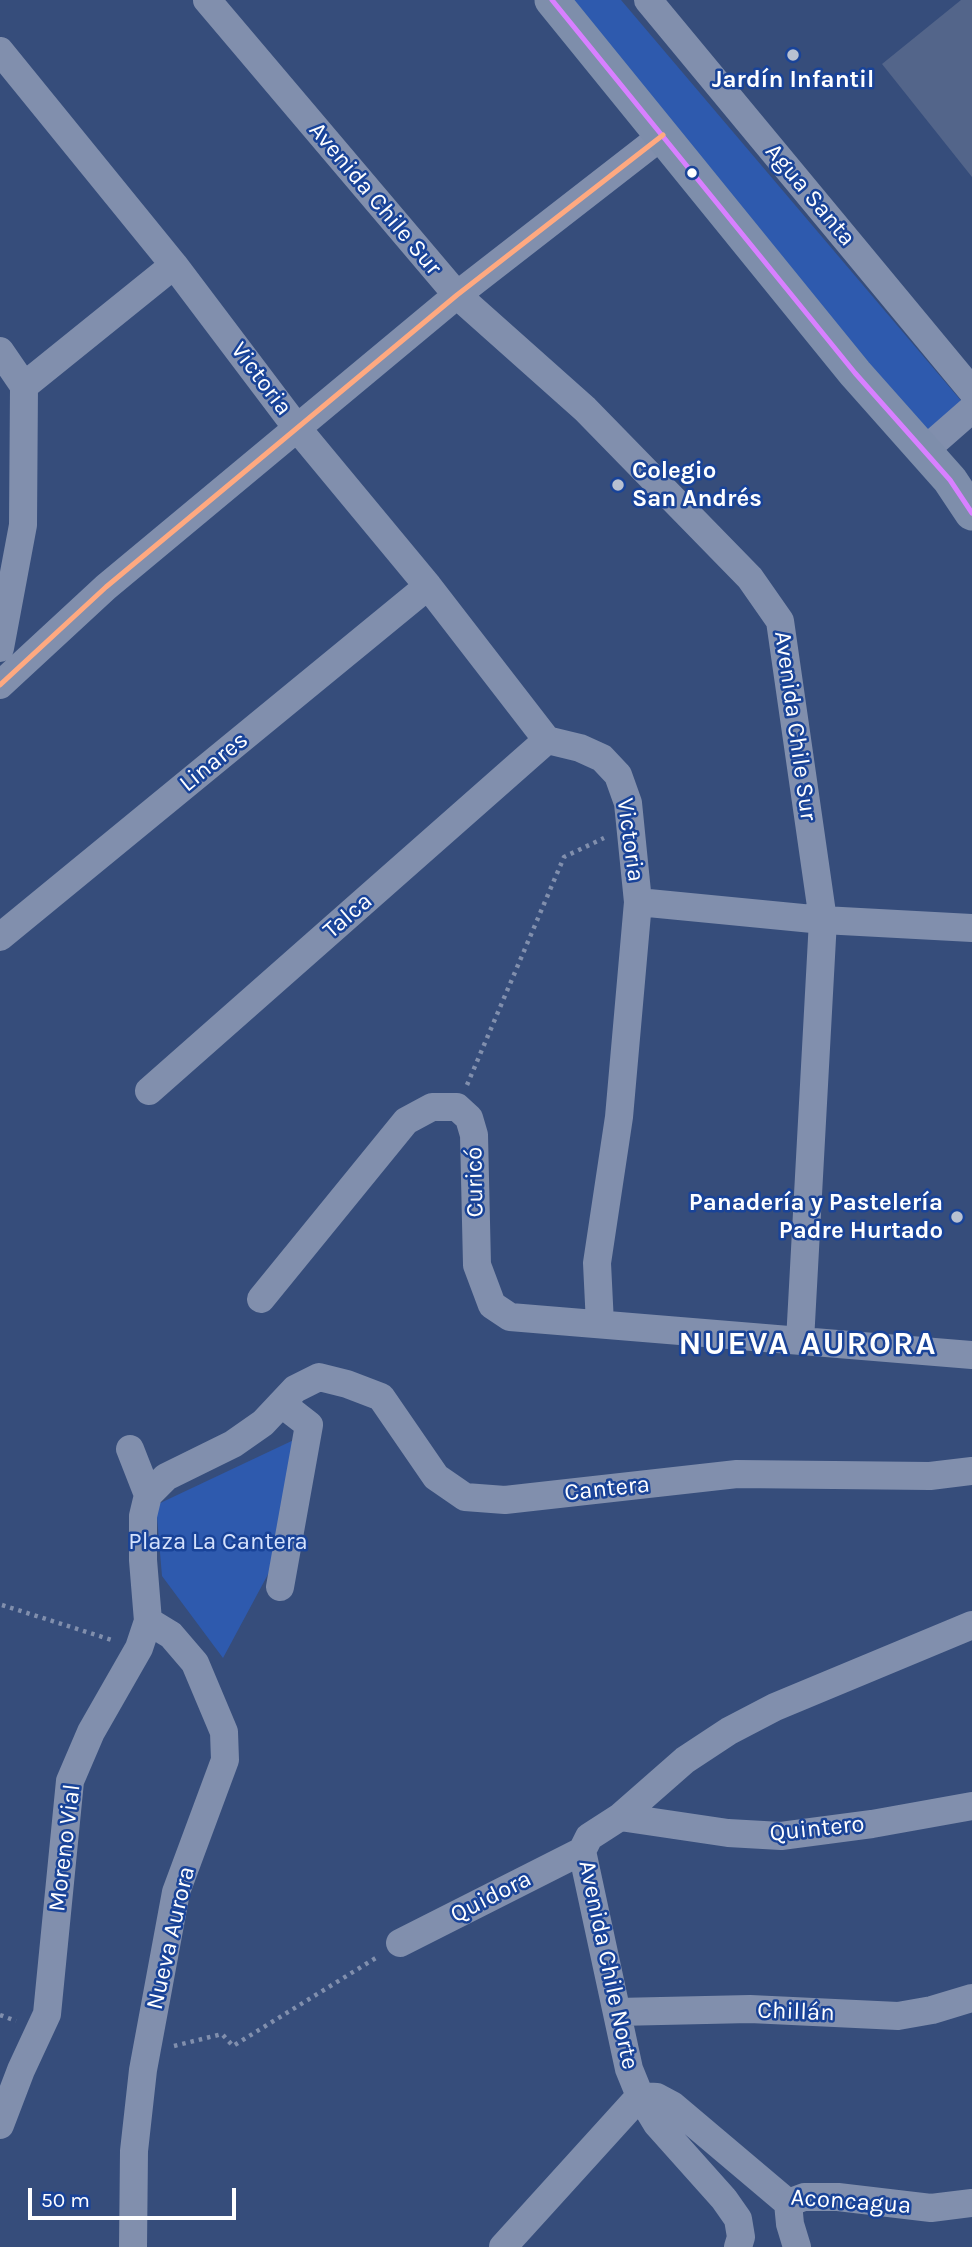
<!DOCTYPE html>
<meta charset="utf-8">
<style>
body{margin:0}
#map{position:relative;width:972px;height:2247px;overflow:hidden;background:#364d7b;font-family:Karla,sans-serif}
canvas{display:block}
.scale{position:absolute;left:28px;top:2188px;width:208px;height:32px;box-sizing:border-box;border:4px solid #fff;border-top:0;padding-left:9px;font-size:21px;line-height:24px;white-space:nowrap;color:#fff;-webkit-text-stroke:5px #194398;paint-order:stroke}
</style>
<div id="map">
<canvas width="972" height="2247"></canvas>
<div class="scale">50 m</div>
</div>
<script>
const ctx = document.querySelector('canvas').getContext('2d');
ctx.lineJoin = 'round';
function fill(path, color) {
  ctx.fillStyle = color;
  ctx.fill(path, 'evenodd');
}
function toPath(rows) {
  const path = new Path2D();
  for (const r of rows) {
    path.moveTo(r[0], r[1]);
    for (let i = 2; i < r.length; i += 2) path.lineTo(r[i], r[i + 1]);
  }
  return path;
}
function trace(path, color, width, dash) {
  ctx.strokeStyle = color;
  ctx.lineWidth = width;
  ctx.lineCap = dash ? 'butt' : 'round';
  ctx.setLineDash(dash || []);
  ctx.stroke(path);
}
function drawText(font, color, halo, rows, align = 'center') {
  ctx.font = font + ' Karla,sans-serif';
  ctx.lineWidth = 5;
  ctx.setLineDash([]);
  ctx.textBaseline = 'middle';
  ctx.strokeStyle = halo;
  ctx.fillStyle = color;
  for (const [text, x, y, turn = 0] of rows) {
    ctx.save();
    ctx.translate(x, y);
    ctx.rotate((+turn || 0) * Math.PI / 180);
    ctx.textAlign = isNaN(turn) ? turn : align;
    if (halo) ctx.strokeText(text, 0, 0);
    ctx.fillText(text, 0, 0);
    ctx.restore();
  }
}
const green = toPath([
 [559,0,621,0,963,403,923,437],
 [298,1438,273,1565,223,1658,162,1576,156,1505]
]);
const building = toPath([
 [961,0,972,0,972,177,882,64]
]);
const path = toPath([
 [467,1085,564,857,604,838],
 [2,1605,115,1641],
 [0,2015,16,2021],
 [174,2046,222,2034,233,2046,379,1956]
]);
const minor = toPath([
 [207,0,457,295,585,409,750,578,780,621,823,920,800,1341],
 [648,0,972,391],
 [0,51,174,265,297,428,428,586,547,740,580,748,602,758,618,775,628,803,638,902,619,1117,597,1263,600,1324],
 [0,351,24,386,23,525,0,648],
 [24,386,174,265],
 [924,451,972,409],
 [0,685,106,587,457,295,663,135],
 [638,902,823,920,972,928],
 [0,937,428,586],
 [149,1091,547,740],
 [261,1299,406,1121,432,1107,457,1107,469,1118,474,1135,477,1265,492,1305,510,1317,972,1355],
 [130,1449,148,1495],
 [280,1587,309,1425,282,1404],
 [620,1817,728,1833,781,1836,872,1824,972,1806],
 [400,1943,582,1851],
 [617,2012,750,2009,898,2016,932,2010,972,1998],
 [0,2125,21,2070,47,2014,70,1781,91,1732,139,1648,148,1621,143,1560,143,1516,148,1495,166,1477,233,1444,263,1423,295,1389,319,1377,347,1384,381,1397,436,1477,465,1497,505,1500,737,1474,930,1476,972,1471],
 [788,2203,790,2224,797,2247],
 [133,2247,134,2151,143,2070,176,1892,225,1760,224,1732,195,1663,171,1635,148,1621],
 [503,2247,640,2096,657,2097,672,2105,788,2203,804,2197,838,2197,931,2208,972,2203],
 [738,2247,741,2237,738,2219,724,2199,657,2124,640,2096,629,2069,582,1851,589,1837,620,1817,685,1760,729,1731,775,1707,972,1625]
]);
const major = toPath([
 [552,0,855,373,950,480,972,513]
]);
const bus1 = toPath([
 [552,0,855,373,950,480,972,513]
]);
const bus2 = toPath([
 [0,685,106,587,457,295,663,135]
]);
const markers = [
 [793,55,7,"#b9c1d1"],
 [692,173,6,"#fff"],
 [618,485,7,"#b9c1d1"],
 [957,1217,7,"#b9c1d1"]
];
const poiNames = [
 ["Jardín Infantil",793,80],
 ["Colegio",632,471,"left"],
 ["San Andrés",632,499,"left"],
 ["Panadería y Pastelería",943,1203,"right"],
 ["Padre Hurtado",943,1231,"right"]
];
const streetNames = [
 ["Agua Santa",810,195,50],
 ["Avenida Chile Sur",375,199,50],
 ["Victoria",261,379,53],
 ["Avenida Chile Sur",795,726,82],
 ["Linares",214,762,-39],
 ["Victoria",630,840,82],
 ["Talca",348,916,-41],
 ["Curicó",475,1182,-91],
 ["Cantera",607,1489,-6],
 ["Quintero",817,1829,-6],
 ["Moreno Vial",65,1848,-83],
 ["Quidora",491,1897,-27],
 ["Nueva Aurora",171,1938,-77],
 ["Avenida Chile Norte",608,1965,78],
 ["Chillán",796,2012,2],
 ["Aconcagua",851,2202,4]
];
const parkNames = [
 ["Plaza La Cantera",218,1542]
];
const districtNames = [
 ["NUEVA AURORA",808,1345]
];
fill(green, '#2e5aae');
fill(building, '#53658a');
trace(path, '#818fad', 4.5, [3.5, 5]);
trace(minor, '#818fad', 28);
trace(major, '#7e8eab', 35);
trace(bus1, '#d880ff', 5);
trace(bus2, '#ffa980', 5);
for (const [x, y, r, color] of markers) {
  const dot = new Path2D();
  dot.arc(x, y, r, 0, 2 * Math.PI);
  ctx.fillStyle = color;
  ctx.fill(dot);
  trace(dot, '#194398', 2.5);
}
drawText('bold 24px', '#fff', '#194398', poiNames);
drawText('24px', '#fff', '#194398', streetNames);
drawText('24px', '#d5e2fc', '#194398', parkNames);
ctx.letterSpacing = '2px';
drawText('bold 32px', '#fff', '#194398', districtNames);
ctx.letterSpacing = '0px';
</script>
